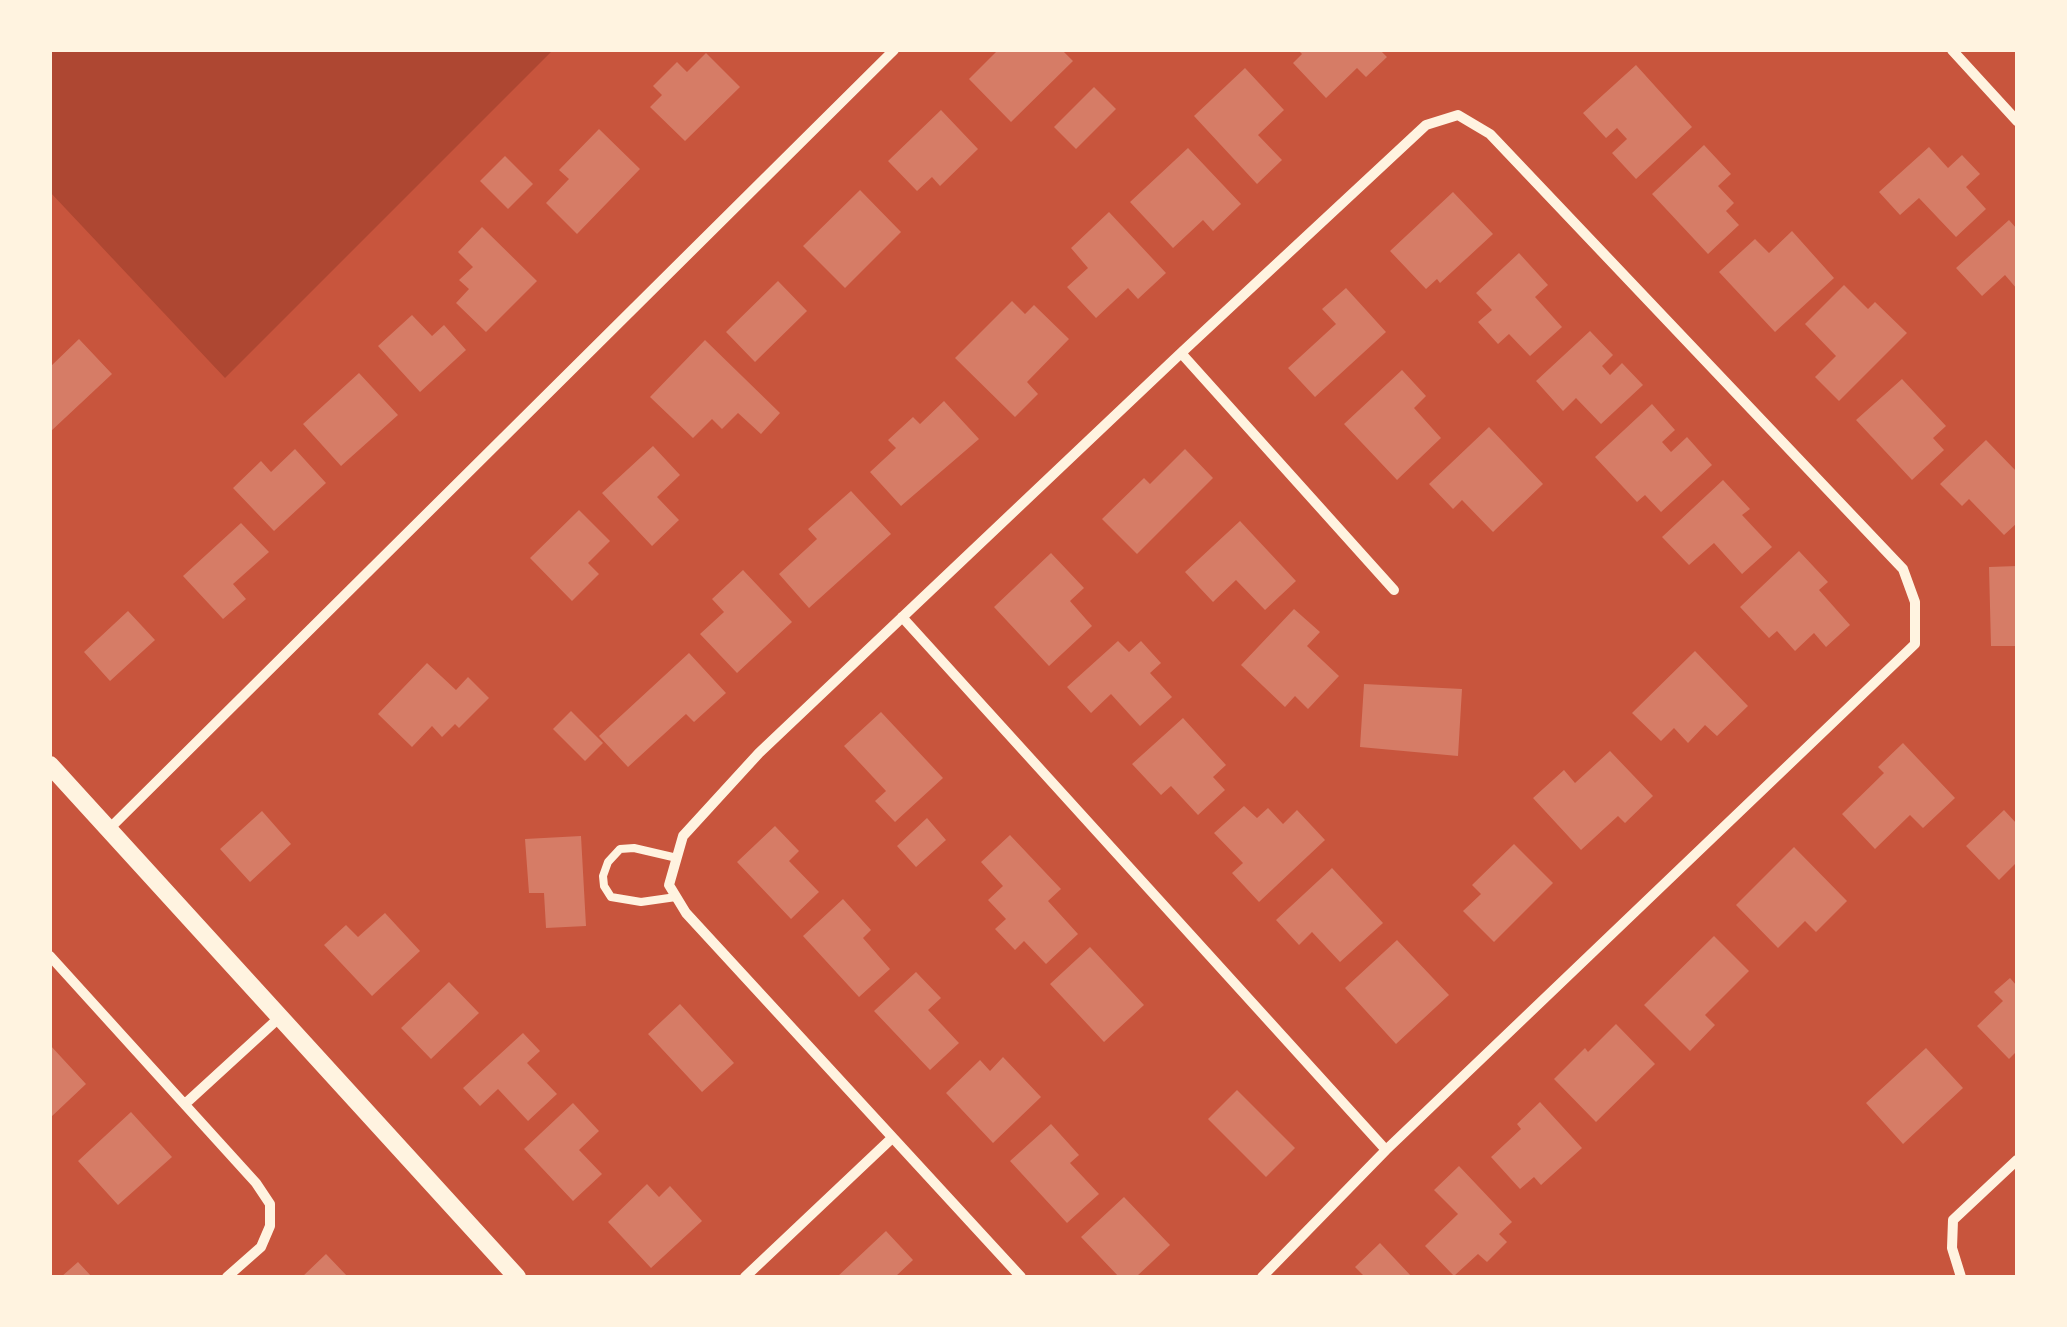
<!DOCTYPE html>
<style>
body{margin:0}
#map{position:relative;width:2067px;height:1327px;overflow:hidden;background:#c8553d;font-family:"IBM Plex Sans",sans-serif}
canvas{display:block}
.frame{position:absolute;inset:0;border:52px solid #fff3e0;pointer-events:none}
</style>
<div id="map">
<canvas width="2067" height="1327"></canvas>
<div class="frame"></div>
</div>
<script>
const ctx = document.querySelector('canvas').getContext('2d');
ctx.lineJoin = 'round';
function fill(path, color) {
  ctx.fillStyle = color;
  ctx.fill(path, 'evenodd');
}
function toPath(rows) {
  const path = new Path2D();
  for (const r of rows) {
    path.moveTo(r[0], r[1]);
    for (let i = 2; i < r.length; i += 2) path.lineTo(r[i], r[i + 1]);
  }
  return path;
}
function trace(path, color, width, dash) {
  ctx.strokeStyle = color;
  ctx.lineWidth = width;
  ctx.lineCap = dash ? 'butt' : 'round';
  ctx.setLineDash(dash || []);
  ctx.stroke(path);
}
const green = toPath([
 [50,50,553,50,225,378,50,192]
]);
const building = toPath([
 [998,50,1062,50,1073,61,1011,122,969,79],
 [1298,50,1380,50,1387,57,1366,77,1357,68,1326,98,1293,63,1302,54],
 [706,53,740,87,685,141,650,107,662,95,653,86,677,62,687,72],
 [1636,65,1692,127,1636,179,1612,153,1627,139,1617,128,1606,138,1583,113],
 [1245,68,1284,110,1258,135,1282,160,1257,184,1194,116],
 [1094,87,1116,109,1076,149,1054,127],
 [941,110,978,149,940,186,932,177,917,191,888,161],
 [599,129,640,169,577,234,546,203,569,179,559,170],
 [1704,145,1731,174,1718,186,1734,203,1726,211,1739,225,1708,254,1652,194],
 [1929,147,1948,168,1962,155,1980,174,1966,187,1986,209,1956,237,1919,198,1900,215,1879,192],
 [1188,148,1241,204,1213,231,1203,220,1173,248,1130,202],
 [505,156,533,184,508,209,480,181],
 [860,190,901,232,845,288,803,246],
 [1453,192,1493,234,1440,283,1437,279,1426,289,1390,251],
 [1109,212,1166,273,1138,299,1128,288,1096,318,1067,287,1088,268,1071,248],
 [2009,220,2017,229,2017,289,2005,275,1982,296,1956,268],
 [482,227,537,281,486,332,456,303,469,289,459,280,473,267,458,252],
 [1792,231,1834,278,1775,332,1719,272,1755,239,1769,253],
 [1519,253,1548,285,1535,297,1562,327,1530,356,1509,334,1498,344,1478,322,1492,310,1476,293],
 [778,281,807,311,755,362,726,332],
 [1844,285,1868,309,1875,302,1907,333,1839,401,1815,377,1836,356,1805,324],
 [1346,288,1386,332,1315,397,1288,368,1336,324,1322,309],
 [1012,301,1025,314,1034,305,1069,339,1027,382,1038,394,1015,417,955,358],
 [412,315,432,336,444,325,466,350,420,392,378,346],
 [1590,331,1613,355,1602,366,1610,375,1622,363,1643,385,1601,424,1576,398,1563,411,1536,381],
 [79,339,112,374,50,432,50,367],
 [705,340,780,413,761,434,738,413,722,429,712,419,693,438,650,397],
 [1402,370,1426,396,1414,408,1441,438,1397,480,1344,424],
 [359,373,398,415,341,466,303,424],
 [1902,379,1946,426,1933,438,1944,450,1912,480,1856,420],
 [944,401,979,439,901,506,870,472,896,448,888,440,913,417,920,424],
 [1652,404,1675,430,1662,442,1671,452,1687,437,1712,465,1661,512,1645,495,1637,502,1595,457],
 [1489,427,1543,484,1493,532,1462,500,1453,509,1429,484],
 [1986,440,2017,472,2017,523,2004,535,1969,499,1962,506,1940,484],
 [653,446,680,475,657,497,679,520,652,546,602,493],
 [295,449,326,483,274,531,233,488,261,461,271,472],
 [1185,449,1213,478,1137,554,1102,519,1144,478,1150,484],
 [1723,480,1750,509,1742,515,1772,547,1742,574,1714,543,1689,565,1662,537],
 [851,491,891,534,809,608,779,574,817,539,808,529],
 [579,510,610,541,588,563,599,574,572,601,530,558],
 [1240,521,1296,581,1265,610,1236,580,1213,602,1185,572],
 [241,523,269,552,233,584,246,599,223,619,183,576],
 [1799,551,1828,582,1819,590,1850,625,1826,647,1814,633,1795,651,1777,631,1769,638,1740,607],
 [1051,553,1084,588,1070,601,1092,626,1049,666,994,607],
 [2017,566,2017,646,1991,646,1989,567],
 [743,570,792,622,737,673,700,634,724,612,712,599],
 [1294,609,1320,632,1307,646,1339,676,1308,709,1295,696,1285,707,1241,665],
 [128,611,155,640,110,681,84,652],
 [1118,641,1129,652,1141,641,1161,663,1150,673,1172,697,1140,726,1111,694,1091,713,1067,687],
 [1695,651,1748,706,1717,736,1705,725,1688,743,1674,728,1661,741,1632,713],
 [689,653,726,693,694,722,686,714,628,767,599,736],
 [427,663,456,690,468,677,489,698,459,728,455,724,442,737,432,726,412,747,378,714],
 [1364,684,1462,689,1458,756,1360,747],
 [571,711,603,743,585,761,553,729],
 [881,712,943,778,895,822,875,801,886,791,844,746],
 [1183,718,1226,765,1213,777,1225,790,1198,815,1171,786,1161,795,1132,764],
 [1903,743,1955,798,1923,828,1910,815,1875,849,1842,814,1884,773,1878,767],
 [1610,751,1653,796,1625,823,1618,816,1581,850,1533,798,1564,770,1575,783],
 [1244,806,1257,818,1268,808,1283,824,1297,810,1325,840,1259,902,1232,873,1243,863,1214,833],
 [2004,810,2017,824,2017,862,1999,880,1966,846],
 [262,811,291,844,250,882,220,849],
 [927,818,946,840,916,867,897,846],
 [775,826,799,851,789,861,819,892,791,919,737,862],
 [1010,835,1061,889,1048,901,1078,934,1046,964,1024,941,1015,950,995,929,1006,919,988,900,1003,886,981,862],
 [581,836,586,926,546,928,544,893,529,893,525,839],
 [1514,844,1553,883,1494,942,1463,911,1481,894,1472,885],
 [1794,847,1847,901,1816,932,1805,921,1778,948,1736,905],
 [1332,868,1383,923,1340,962,1312,932,1299,945,1276,920],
 [843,899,871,930,863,938,890,969,859,997,803,936],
 [385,913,420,951,372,996,324,945,346,925,358,937],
 [1714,936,1749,971,1705,1015,1715,1025,1690,1051,1644,1005],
 [1397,940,1449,995,1396,1044,1345,988],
 [1090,947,1144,1005,1104,1042,1050,984],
 [916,972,941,998,928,1010,959,1043,930,1070,874,1011],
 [2010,978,2017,986,2017,1051,2009,1059,1977,1026,2003,1001,1994,992],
 [449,982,479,1013,431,1059,401,1028],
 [680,1004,734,1063,702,1092,648,1034],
 [1616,1024,1655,1064,1596,1122,1554,1079,1585,1048,1588,1052],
 [523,1033,540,1051,527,1063,557,1094,528,1121,498,1089,480,1106,463,1088],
 [50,1045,86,1084,50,1118],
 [1926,1048,1963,1088,1903,1144,1866,1103],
 [1003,1057,1041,1097,993,1143,946,1093,980,1060,990,1071],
 [1237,1090,1295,1148,1266,1177,1208,1119],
 [1540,1102,1582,1148,1541,1185,1534,1177,1520,1189,1491,1157,1521,1129,1517,1124],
 [573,1103,599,1131,579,1150,602,1174,573,1201,524,1149],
 [131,1112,172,1157,118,1205,78,1161],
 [1051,1124,1079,1155,1070,1163,1099,1194,1067,1223,1010,1161],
 [1459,1166,1512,1222,1499,1234,1507,1242,1487,1262,1478,1254,1454,1276,1425,1246,1458,1214,1434,1190],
 [647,1184,659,1197,670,1186,702,1221,651,1268,608,1222],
 [1124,1197,1170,1245,1136,1277,1119,1277,1081,1237],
 [886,1231,913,1260,895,1277,837,1277],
 [1380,1243,1412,1277,1365,1277,1355,1267],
 [326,1254,348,1277,302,1277],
 [78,1262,92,1277,61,1277]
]);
const service = toPath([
 [676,897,641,902,611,897,604,886,603,876,608,862,620,849,634,848,677,858]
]);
const minor = toPath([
 [1952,50,2017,121],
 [1181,353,1394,590],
 [902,617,1386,1150],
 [109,829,894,50],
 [50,956,256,1183,270,1204,270,1226,261,1247,227,1277],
 [185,1104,280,1017],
 [745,1277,891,1139],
 [1021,1277,686,913,669,885,683,836,759,753,1181,353,1426,125,1458,115,1490,134,1903,569,1915,602,1915,644,1386,1150,1262,1277],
 [1961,1277,1952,1248,1953,1220,2017,1160]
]);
const tertiary = toPath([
 [50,765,517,1277]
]);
fill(green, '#ae4732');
fill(building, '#d67c66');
trace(service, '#fff3e0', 8);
trace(minor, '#fff3e0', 10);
trace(tertiary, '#fff3e0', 18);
</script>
